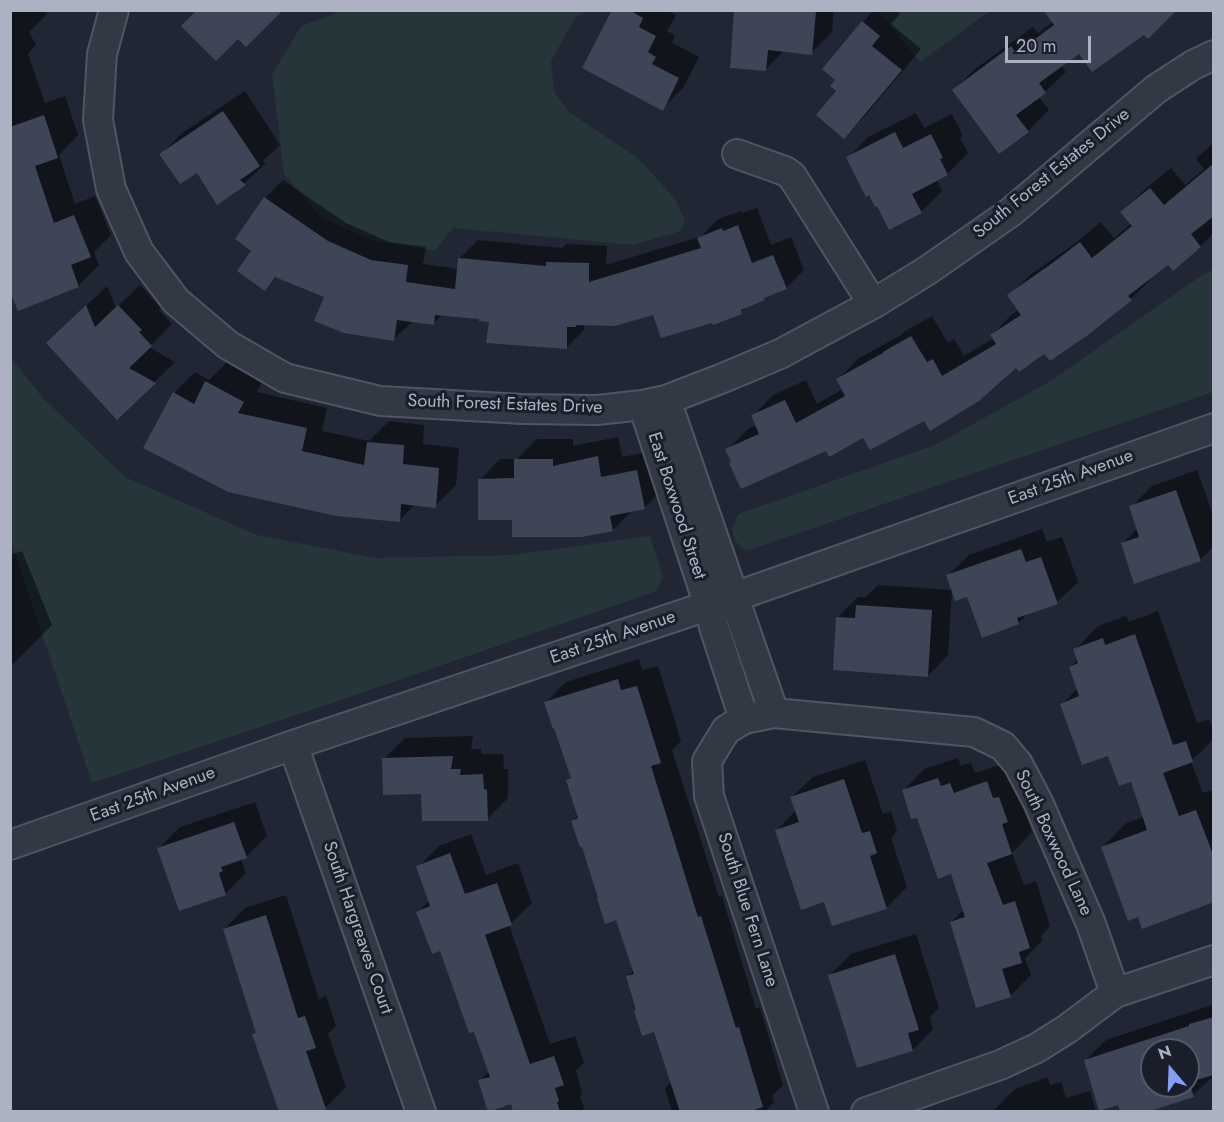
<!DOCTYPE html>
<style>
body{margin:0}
#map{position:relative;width:1224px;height:1122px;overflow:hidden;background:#202634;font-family:Jost,sans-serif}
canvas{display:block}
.frame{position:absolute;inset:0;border:12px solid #adb2c2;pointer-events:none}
.north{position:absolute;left:1140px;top:1038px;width:60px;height:60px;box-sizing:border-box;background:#191e2a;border:2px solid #545967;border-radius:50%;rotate:341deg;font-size:16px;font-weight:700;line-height:24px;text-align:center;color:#adb2c2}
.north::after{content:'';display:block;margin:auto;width:21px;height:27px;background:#829ff3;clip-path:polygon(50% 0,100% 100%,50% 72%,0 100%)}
.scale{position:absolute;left:1005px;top:36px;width:86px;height:27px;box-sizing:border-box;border:3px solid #adb2c2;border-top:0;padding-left:8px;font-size:18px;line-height:21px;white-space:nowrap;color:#adb2c2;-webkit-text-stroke:4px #191e2a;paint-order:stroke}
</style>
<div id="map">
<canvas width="1224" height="1122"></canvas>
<div class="frame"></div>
<div class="north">N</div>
<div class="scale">20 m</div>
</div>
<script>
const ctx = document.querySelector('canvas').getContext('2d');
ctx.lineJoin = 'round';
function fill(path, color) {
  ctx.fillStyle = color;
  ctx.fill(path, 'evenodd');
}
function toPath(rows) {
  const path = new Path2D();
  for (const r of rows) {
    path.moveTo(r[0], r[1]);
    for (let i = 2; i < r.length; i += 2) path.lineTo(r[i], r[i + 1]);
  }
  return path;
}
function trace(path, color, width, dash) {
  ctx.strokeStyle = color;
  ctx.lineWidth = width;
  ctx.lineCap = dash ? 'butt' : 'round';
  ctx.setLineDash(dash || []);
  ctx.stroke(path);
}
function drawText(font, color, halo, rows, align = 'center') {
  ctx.font = font + ' Jost,sans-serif';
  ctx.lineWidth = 6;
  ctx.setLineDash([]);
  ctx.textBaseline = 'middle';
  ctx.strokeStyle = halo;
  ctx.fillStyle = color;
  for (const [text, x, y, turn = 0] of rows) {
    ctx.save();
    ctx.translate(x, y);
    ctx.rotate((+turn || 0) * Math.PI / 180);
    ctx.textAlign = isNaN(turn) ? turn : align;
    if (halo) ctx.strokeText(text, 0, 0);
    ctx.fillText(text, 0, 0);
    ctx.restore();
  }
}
const green = toPath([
 [342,11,586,11,575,18,551,61,554,92,569,112,639,159,676,200,685,221,681,231,633,245,453,228,435,251,374,241,320,217,284,174,272,75,301,26],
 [878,11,990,11,920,62],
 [1213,269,1213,392,746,551,735,541,732,528,738,514,935,445,1052,380,1189,284],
 [10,355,41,396,125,477,257,535,375,558,511,555,650,536,663,577,657,591,335,702,92,783,11,542]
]);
const shadow = toPath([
 [10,10,45,10,47,14,29,32,36,45,28,54,45,103,65,96,78,135,59,155,75,204,95,196,111,235,94,252,99,265,78,286,10,288],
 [615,10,667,10,676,15,667,31,675,35,672,43,699,57,683,88,662,109],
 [736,10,834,10,832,32,811,53,785,50,766,69],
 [874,10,895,10,900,14,891,24,921,49,865,116,844,137,837,80,824,69,863,22],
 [1053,22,1144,33,1079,52,1061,65,1066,72,1039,97,1049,110,1028,131,1000,152,954,90,975,69,1033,27,1038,33],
 [245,91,280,145,263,161,266,163,245,183,217,202,197,171,161,154,182,133],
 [916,113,924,128,952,114,963,136,960,138,968,153,947,174,936,179,942,191,921,212,890,228,878,204,848,158,868,137],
 [1214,142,1214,233,1200,246,1173,268,1168,263,1150,277,1151,279,1131,299,1045,352,1016,366,924,419,826,449,733,462,727,450,748,429,757,425,753,416,773,395,806,380,817,404,843,389,838,379,859,358,901,335,905,331,932,316,948,343,954,339,964,356,994,338,992,335,1012,314,1019,310,1009,296,1030,275,1074,244,1101,222,1114,238,1132,223,1122,212,1143,191,1171,168,1185,185,1204,169,1196,159],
 [283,180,346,223,389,242,426,247,423,264,458,269,459,259,478,240,562,248,566,244,607,246,606,265,702,236,717,220,740,211,742,213,757,208,771,245,791,237,804,270,786,288,768,295,764,299,748,306,741,312,713,321,654,313,584,324,584,330,566,348,481,317,443,314,433,324,413,321,394,339,326,297,277,276,265,289,253,250,265,198],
 [140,285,161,308,159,310,172,324,149,347,175,362,117,418,68,323,107,286,116,308],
 [227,362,263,380,257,392,327,408,322,431,369,441,389,421,424,425,423,444,459,448,456,485,435,506,415,504,399,521,174,393,195,372,209,380],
 [618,437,622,457,658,450,665,487,644,508,633,510,613,530,513,519,480,480,500,459,517,459,537,439,573,439,573,446],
 [1197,470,1214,518,1214,546,1200,560,1123,543,1138,528,1131,507,1152,486],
 [1042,529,1047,542,1062,537,1078,582,1057,602,1029,613,1018,623,968,595,948,575,969,555],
 [22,551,52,625,14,663,10,664,10,555],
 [878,585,952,590,948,655,928,676,837,618,858,597,866,597],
 [1158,611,1197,723,1209,719,1214,731,1214,739,1191,761,1203,793,1214,790,1214,901,1103,847,1126,823,1144,817,1132,780,1109,754,1062,704,1078,688,1070,667,1078,659,1075,650,1098,626,1126,616,1129,622],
 [639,659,642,670,658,666,681,741,672,750,719,897,722,896,756,1009,760,1007,783,1085,772,1096,774,1102,765,1112,672,1112,665,1088,672,1081,655,1030,638,1010,627,977,634,970,617,918,572,821,578,815,568,780,572,776,545,703,566,682],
 [473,736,471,749,481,749,481,754,503,754,504,769,508,769,508,798,487,819,384,759,405,738],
 [958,758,961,766,971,763,975,773,1008,762,1028,800,1023,805,1032,832,1012,853,1024,885,1036,881,1050,926,1041,936,1042,941,1025,958,1031,975,1010,996,951,922,964,909,952,872,904,790,924,769],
 [865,760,883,814,891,811,897,831,891,838,907,887,886,908,825,901,777,830,796,810,792,797,813,777],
 [255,802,267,836,246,857,241,859,246,873,225,894,159,848,180,827],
 [471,834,486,875,518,863,532,903,509,925,550,1044,575,1036,584,1063,576,1070,582,1094,580,1096,584,1108,580,1112,514,1112,512,1103,480,1081,489,1071,475,1030,441,949,418,912,430,900,418,867,439,846],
 [286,895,319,999,326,996,336,1026,328,1034,346,1087,325,1108,254,1035,257,1032,224,929,245,908],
 [916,934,939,1008,930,1017,933,1029,913,1050,830,975,851,954],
 [1214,1003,1214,1078,1210,1079,1193,1095,1119,1103,1085,1061,1106,1040,1209,1006],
 [1152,1050,1188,1050,1188,1086,1152,1086],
 [1048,1077,1050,1085,1061,1082,1066,1098,1090,1091,1096,1112,994,1112,994,1110,1015,1089]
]);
const building = toPath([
 [197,10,283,10,246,47,238,39,216,61,181,26],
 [612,10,629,10,643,18,639,27,656,36,648,52,656,57,652,64,679,78,663,111,582,68],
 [734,10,796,10,816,12,812,55,768,50,766,71,730,68],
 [1043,10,1177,10,1148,39,1144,35,1092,72,1079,54,1039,83,1046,93,1016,115,1029,132,999,154,952,90,1011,46,1016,53,1054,25],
 [862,21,880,36,872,46,902,70,844,139,816,115,836,91,830,86,835,80,822,69],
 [223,111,260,166,240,180,246,185,217,205,197,173,180,184,159,154],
 [44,115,58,158,35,166,54,223,74,215,91,257,71,265,79,287,18,311,10,292,10,127],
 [895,132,903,148,931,134,943,158,940,159,948,175,912,194,922,213,889,230,877,206,875,207,869,195,866,197,846,157],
 [1214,163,1214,216,1191,234,1201,247,1173,271,1168,265,1128,296,1132,300,1088,335,1050,361,1044,354,1019,372,1016,368,979,401,930,431,924,421,870,450,863,438,829,457,826,451,741,489,729,463,731,462,725,449,759,434,751,415,785,400,796,423,845,396,836,379,883,353,883,352,911,336,927,362,933,359,942,376,996,344,990,335,1021,315,1007,295,1051,264,1080,242,1092,258,1132,226,1120,212,1150,188,1164,205],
 [264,197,328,241,371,260,408,265,406,282,455,289,458,258,546,266,546,262,589,263,589,282,701,248,697,238,722,228,723,231,738,225,752,263,773,255,787,289,764,298,765,300,741,310,742,314,713,325,712,323,661,338,653,315,615,326,576,325,576,327,567,327,567,349,486,343,489,322,479,321,479,319,435,315,434,325,397,320,394,341,344,333,314,321,324,297,275,277,265,291,237,271,251,251,235,239],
 [86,305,95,327,118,305,142,330,139,332,152,346,129,368,156,383,117,420,46,343],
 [205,381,244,402,238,413,307,428,302,451,364,465,367,442,404,445,403,464,439,468,436,508,401,504,400,522,336,516,228,492,143,448,173,392,194,404],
 [598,456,601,477,637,470,645,509,610,516,613,531,582,537,512,537,512,520,478,520,478,479,514,478,514,459,553,459,553,466],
 [1176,490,1201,561,1134,584,1121,543,1139,537,1129,506],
 [1021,549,1026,562,1041,557,1058,604,1017,618,1019,624,982,638,967,597,955,601,946,575],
 [856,605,932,610,928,677,833,670,836,617,855,618],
 [1135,634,1173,745,1186,741,1193,762,1163,773,1179,816,1196,810,1214,857,1214,902,1142,929,1138,917,1128,921,1101,847,1147,830,1131,782,1119,786,1108,756,1082,765,1060,704,1079,696,1069,667,1078,663,1073,649,1103,638,1105,645],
 [618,679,621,690,637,686,661,763,651,766,698,917,701,916,736,1028,739,1027,763,1107,748,1112,680,1112,654,1032,642,1036,634,1011,636,1010,626,976,634,974,616,920,605,924,597,898,598,898,582,847,580,847,571,821,578,818,566,780,571,778,554,728,553,729,544,702],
 [453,756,451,769,461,769,460,775,483,774,484,789,487,790,488,821,422,821,421,794,383,795,382,758],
 [938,778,941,786,950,783,954,793,987,781,993,798,999,797,1008,822,1002,824,1012,854,987,863,1003,905,1015,901,1030,948,1019,952,1022,963,1002,969,1011,997,976,1008,950,922,965,917,951,874,938,879,917,818,911,819,902,790],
 [844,779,862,833,870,831,877,853,870,856,887,909,832,926,824,902,801,910,775,830,799,822,790,797],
 [234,822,247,858,221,867,223,871,219,873,226,895,179,911,157,848],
 [450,853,465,894,497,883,512,925,485,935,530,1064,554,1056,564,1085,555,1088,559,1101,557,1102,560,1112,513,1112,511,1104,488,1112,478,1080,490,1077,474,1032,469,1033,440,951,432,954,416,912,430,906,416,866],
 [266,915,298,1018,305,1016,316,1048,306,1051,327,1112,279,1112,252,1034,256,1033,223,929],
 [895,954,919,1030,908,1033,913,1051,857,1068,828,975],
 [1214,1017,1214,1075,1189,1082,1194,1097,1147,1112,1120,1112,1118,1105,1099,1111,1084,1060,1189,1026,1189,1024],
 [1152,1050,1188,1050,1188,1086,1152,1086]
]);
const street = toPath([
 [114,10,102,54,98,120,111,189,139,252,176,301,228,345,285,378,380,401,523,409,597,410,643,405,666,400,723,378,780,354,873,304,928,270,1011,212,1156,89,1193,65,1214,55],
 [737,154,785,171,792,176,873,304],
 [666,400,774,713],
 [643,405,709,606,714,627,744,719],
 [293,745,421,1112],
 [10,845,293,745,734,597,1214,428],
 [814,1112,709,796,707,761,726,730,744,719,774,713,974,732,1003,746,1018,764,1038,802,1091,924,1115,993],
 [866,1112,1000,1065,1037,1048,1067,1029,1115,993,1214,960]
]);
const streetNames = [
 ["South Forest Estates Drive",1052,174,-39],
 ["South Forest Estates Drive",505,405,2],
 ["East 25th Avenue",1071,478,-20],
 ["East Boxwood Street",676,506,72],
 ["East 25th Avenue",613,638,-19],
 ["East 25th Avenue",153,795,-20],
 ["South Boxwood Lane",1053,843,65],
 ["South Blue Fern Lane",747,910,72],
 ["South Hargreaves Court",357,928,71]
];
fill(green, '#253539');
fill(shadow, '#0007');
fill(building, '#3e4557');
trace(street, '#515563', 32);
trace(street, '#333845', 28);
drawText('18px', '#adb2c2', '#191e2a', streetNames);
</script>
